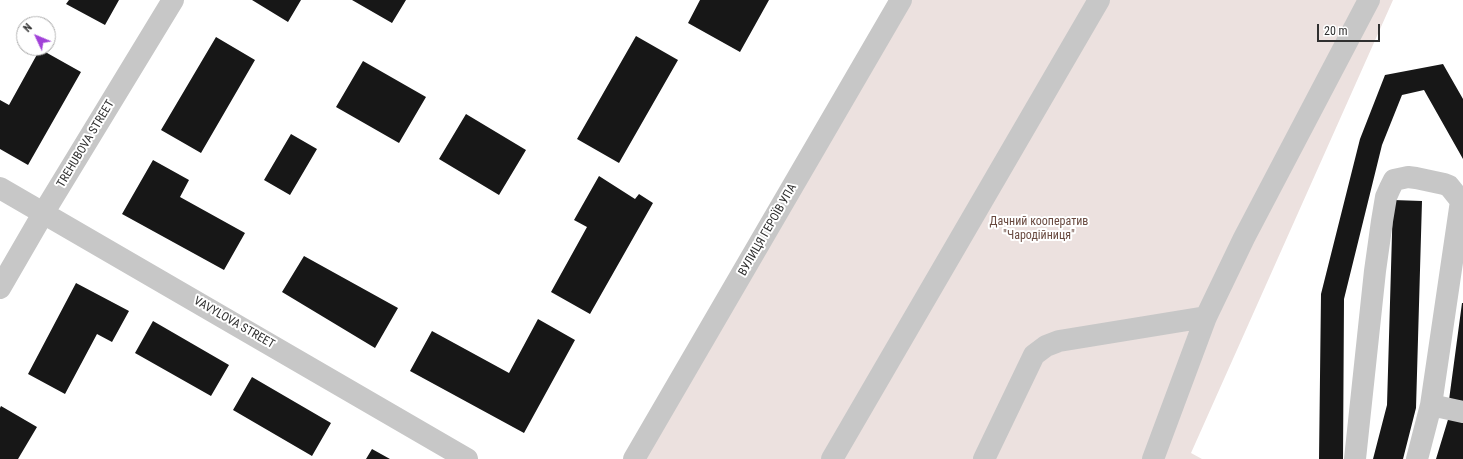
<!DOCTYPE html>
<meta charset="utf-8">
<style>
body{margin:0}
#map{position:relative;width:1463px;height:459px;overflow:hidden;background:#fff;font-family:"Roboto Condensed",sans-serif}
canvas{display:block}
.north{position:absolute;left:16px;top:16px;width:40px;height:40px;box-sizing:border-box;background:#fff;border:1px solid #acacac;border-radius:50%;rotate:314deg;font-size:11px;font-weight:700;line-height:16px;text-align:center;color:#303030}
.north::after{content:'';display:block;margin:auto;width:14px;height:18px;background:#a141d8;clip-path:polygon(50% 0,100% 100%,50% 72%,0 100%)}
.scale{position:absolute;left:1317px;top:24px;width:63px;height:18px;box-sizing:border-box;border:2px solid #303030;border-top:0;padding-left:5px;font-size:12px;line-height:14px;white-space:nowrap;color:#303030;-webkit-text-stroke:3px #fff;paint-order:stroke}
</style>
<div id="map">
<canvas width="1463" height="459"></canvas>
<div class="north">N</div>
<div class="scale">20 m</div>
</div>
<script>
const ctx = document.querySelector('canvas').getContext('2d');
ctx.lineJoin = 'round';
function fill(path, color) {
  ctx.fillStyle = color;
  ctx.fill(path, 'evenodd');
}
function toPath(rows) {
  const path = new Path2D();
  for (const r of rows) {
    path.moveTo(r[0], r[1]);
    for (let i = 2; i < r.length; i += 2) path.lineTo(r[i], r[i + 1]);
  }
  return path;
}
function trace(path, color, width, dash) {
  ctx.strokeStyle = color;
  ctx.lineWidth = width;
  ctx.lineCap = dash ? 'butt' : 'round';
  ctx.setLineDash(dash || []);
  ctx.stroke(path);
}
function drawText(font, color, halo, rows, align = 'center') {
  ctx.font = font + ' "Roboto Condensed",sans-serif';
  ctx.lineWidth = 4;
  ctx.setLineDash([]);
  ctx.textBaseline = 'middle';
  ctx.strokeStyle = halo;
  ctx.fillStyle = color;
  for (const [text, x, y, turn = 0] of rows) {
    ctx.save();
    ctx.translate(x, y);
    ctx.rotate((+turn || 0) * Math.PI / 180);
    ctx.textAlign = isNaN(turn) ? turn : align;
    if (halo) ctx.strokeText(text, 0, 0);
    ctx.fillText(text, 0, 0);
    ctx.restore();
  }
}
const green = toPath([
 [903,0,1393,0,1191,453,1202,459,642,459]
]);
const building = toPath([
 [69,0,119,0,105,25,66,4],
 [252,0,301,0,288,22],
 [352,0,406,0,392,23],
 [700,0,769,0,740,52,688,23],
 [636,36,678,60,619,163,577,139],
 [216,37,255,60,201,153,161,130],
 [40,49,81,72,28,165,0,149,0,100,9,105],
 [363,61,426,97,399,143,336,107],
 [1443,64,1463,99,1463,159,1424,90,1402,95,1382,145,1344,299,1343,459,1319,459,1321,294,1360,139,1385,75],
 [466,114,526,150,499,195,439,159],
 [291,134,317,149,290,195,264,180],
 [153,160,189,180,180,197,245,233,224,270,122,214],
 [599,176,635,199,639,194,653,203,590,314,551,292,587,227,574,220],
 [1393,200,1422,201,1416,408,1403,459,1373,459,1387,405],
 [304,256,398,308,375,348,282,292],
 [76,283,129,311,112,342,97,334,65,394,28,374],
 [1462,303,1463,303,1463,401,1449,400],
 [538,319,575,340,524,433,410,371,432,331,509,373],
 [153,321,229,365,211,396,135,353],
 [252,377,331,423,312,456,233,410],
 [1,406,37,427,18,459,0,459,0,408],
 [1450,413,1463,417,1463,459,1436,459],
 [372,449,390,459,366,459]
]);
const minor = toPath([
 [0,188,467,459],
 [0,288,44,212,173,0],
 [1431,405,1463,412],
 [634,459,901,0],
 [832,459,1099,0],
 [984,459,1034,355,1046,346,1059,341,1206,317],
 [1153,459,1206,317,1244,238,1369,0],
 [1355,459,1375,271,1382,221,1386,197,1390,188,1394,180,1408,177,1416,178,1444,184,1449,186,1461,201,1463,201],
 [1417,459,1431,405,1461,201]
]);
const streetNames = [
 ["TREHUBOVA STREET",86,144,-59],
 ["ВУЛИЦЯ ГЕРОЇВ УПА",768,230,-60],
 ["VAVYLOVA STREET",234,323,30]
];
const parkNames = [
 ["Дачний кооператив",1039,222],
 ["\"Чародійниця\"",1039,236]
];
fill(green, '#ece1df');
fill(building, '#171717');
trace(minor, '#c7c7c7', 22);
drawText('12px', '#303030', '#fff', streetNames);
drawText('12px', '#694a40', '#fff', parkNames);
</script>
